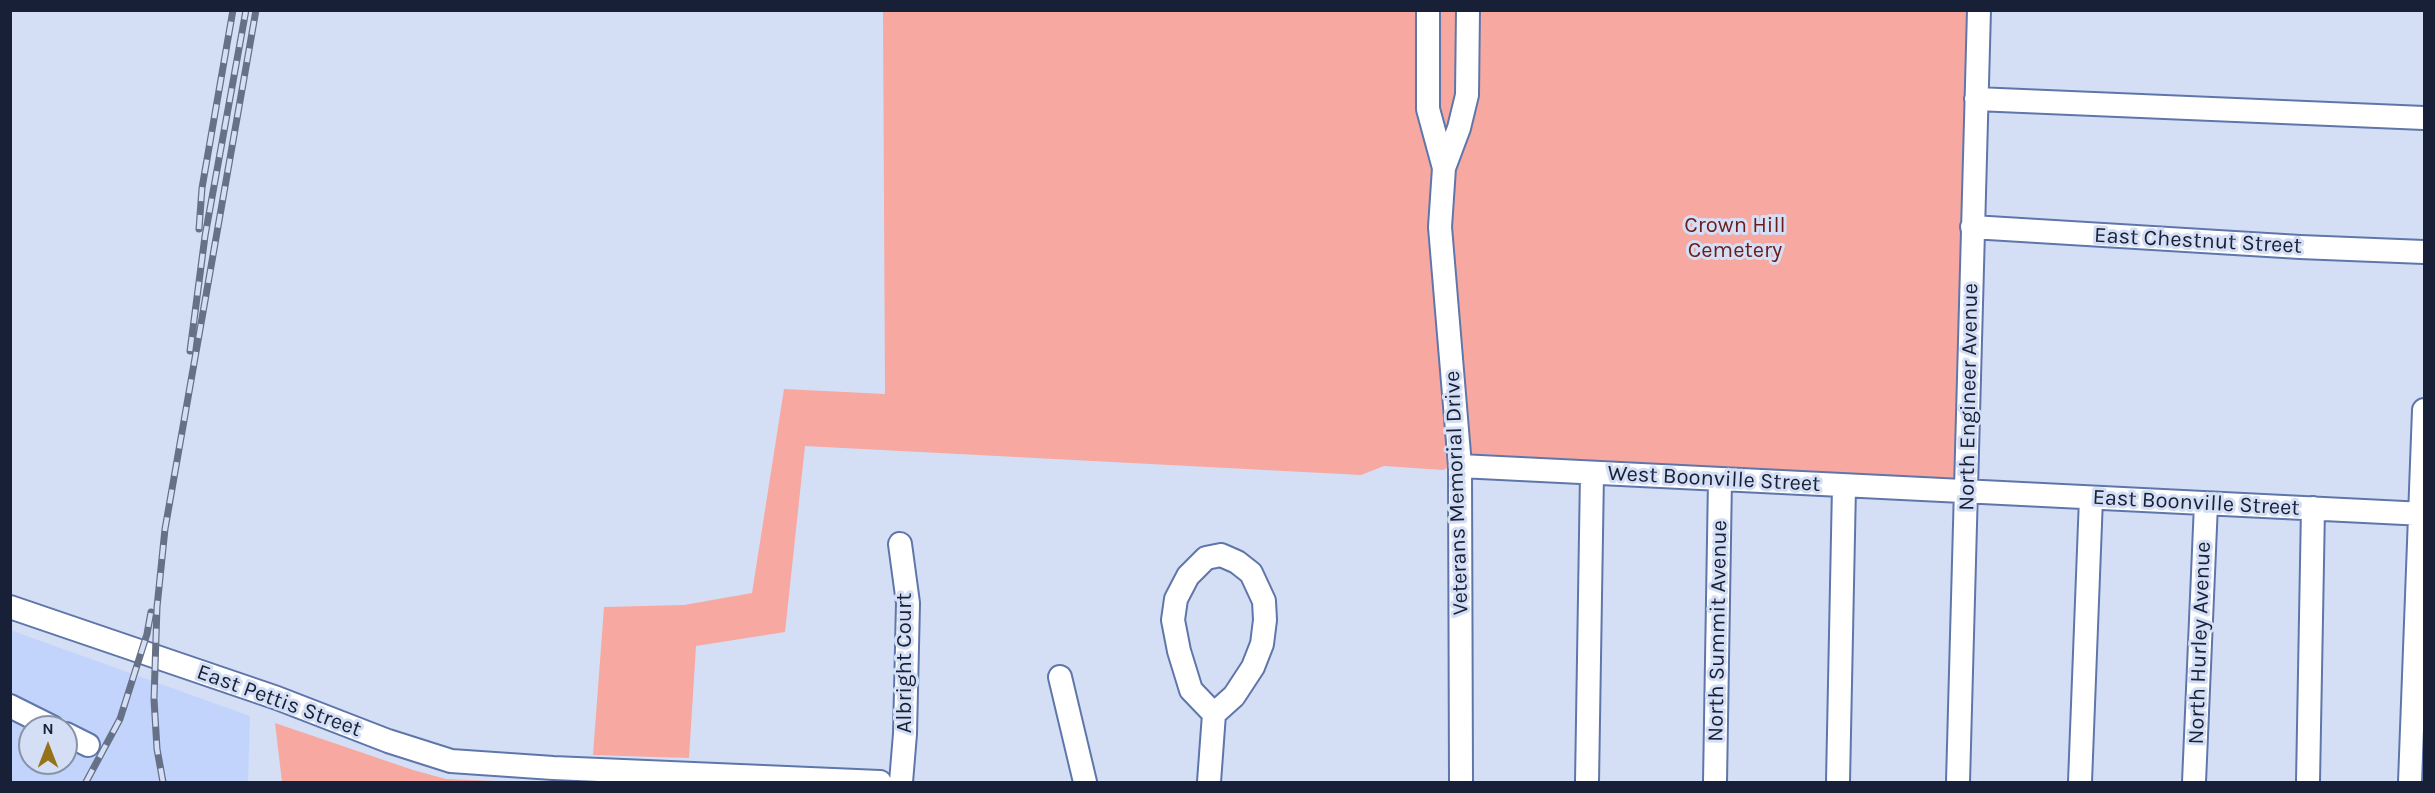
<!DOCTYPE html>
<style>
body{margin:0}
#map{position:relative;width:2435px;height:793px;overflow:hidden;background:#d4dff6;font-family:Karla,sans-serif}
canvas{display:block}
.frame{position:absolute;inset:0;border:12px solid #172036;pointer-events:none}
.north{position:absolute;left:18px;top:715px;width:60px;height:60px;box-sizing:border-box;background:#d4dff6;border:2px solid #8893a9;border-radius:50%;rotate:0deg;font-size:16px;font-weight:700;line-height:24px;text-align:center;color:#172036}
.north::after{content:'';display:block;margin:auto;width:21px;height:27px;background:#94721a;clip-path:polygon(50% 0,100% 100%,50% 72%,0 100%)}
</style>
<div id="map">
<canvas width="2435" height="793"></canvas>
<div class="frame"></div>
<div class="north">N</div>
</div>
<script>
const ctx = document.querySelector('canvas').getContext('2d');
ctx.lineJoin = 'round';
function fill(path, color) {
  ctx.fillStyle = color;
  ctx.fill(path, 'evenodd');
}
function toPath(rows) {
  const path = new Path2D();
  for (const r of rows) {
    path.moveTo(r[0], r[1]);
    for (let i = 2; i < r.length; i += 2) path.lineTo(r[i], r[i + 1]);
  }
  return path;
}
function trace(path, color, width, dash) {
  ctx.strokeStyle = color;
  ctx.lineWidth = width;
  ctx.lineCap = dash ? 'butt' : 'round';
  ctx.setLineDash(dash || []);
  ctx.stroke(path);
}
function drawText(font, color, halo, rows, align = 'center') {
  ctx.font = font + ' Karla,sans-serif';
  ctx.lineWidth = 6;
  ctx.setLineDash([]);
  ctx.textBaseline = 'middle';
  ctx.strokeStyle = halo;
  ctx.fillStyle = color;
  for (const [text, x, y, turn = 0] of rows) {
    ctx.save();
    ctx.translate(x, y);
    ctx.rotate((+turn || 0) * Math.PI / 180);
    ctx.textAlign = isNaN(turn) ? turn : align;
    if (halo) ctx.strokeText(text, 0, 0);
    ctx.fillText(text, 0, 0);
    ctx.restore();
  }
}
const built = toPath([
 [10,630,250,716,248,782,11,782],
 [30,727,66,727,66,763,30,763]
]);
const green = toPath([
 [883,11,1972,11,1959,469,1951,480,1478,454,1443,470,1384,466,1361,475,805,446,785,632,696,646,689,758,593,755,604,607,684,605,752,593,784,389,885,394],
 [275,723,413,770,446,779,520,782,282,782]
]);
const minor = toPath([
 [1428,10,1428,109,1444,168],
 [1976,99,2424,118],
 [1972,227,2300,247,2424,252],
 [1460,466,2424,514],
 [900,544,908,603,905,734,901,782],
 [1221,555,1237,562,1251,573,1264,601,1265,620,1262,644,1253,667,1234,696,1214,714,1191,690,1179,651,1173,620,1176,599,1188,576,1206,558,1221,555],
 [10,607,277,698,388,741,451,761,553,768,880,782],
 [1060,677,1085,782],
 [10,706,52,727],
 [66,734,88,745],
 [1209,782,1214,714],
 [1461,782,1460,466,1440,227,1444,168,1459,128,1467,95,1468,10],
 [1587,782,1592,473],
 [1715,782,1720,479],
 [1838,782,1844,486],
 [1958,782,1979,10],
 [2080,782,2091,498],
 [2194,782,2206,504],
 [2308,782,2313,508],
 [2410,782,2424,410]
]);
const rail = toPath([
 [199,229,202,188,233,10],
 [190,351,205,236,246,10],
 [86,782,120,719,147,634,151,612],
 [163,782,157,749,154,699,157,607,165,529,256,10]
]);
const parkNames = [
 ["Crown Hill",1735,226],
 ["Cemetery",1735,251]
];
const streetNames = [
 ["East Chestnut Street",2198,241,3],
 ["North Engineer Avenue",1969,397,-89],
 ["West Boonville Street",1714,479,3],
 ["Veterans Memorial Drive",1457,493,-92],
 ["East Boonville Street",2196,503,3],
 ["North Summit Avenue",1718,631,-89],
 ["North Hurley Avenue",2200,643,-88],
 ["Albright Court",905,663,-90],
 ["East Pettis Street",279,701,20]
];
fill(built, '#c2d4fb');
fill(green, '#f7a8a1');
trace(minor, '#5f76aa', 26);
trace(minor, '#fff', 22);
trace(rail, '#667086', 7);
trace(rail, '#d4dff6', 4.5, [14]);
drawText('22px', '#6b1c1b', '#d4dff6', parkNames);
drawText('22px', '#172036', '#d4dff6', streetNames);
</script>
